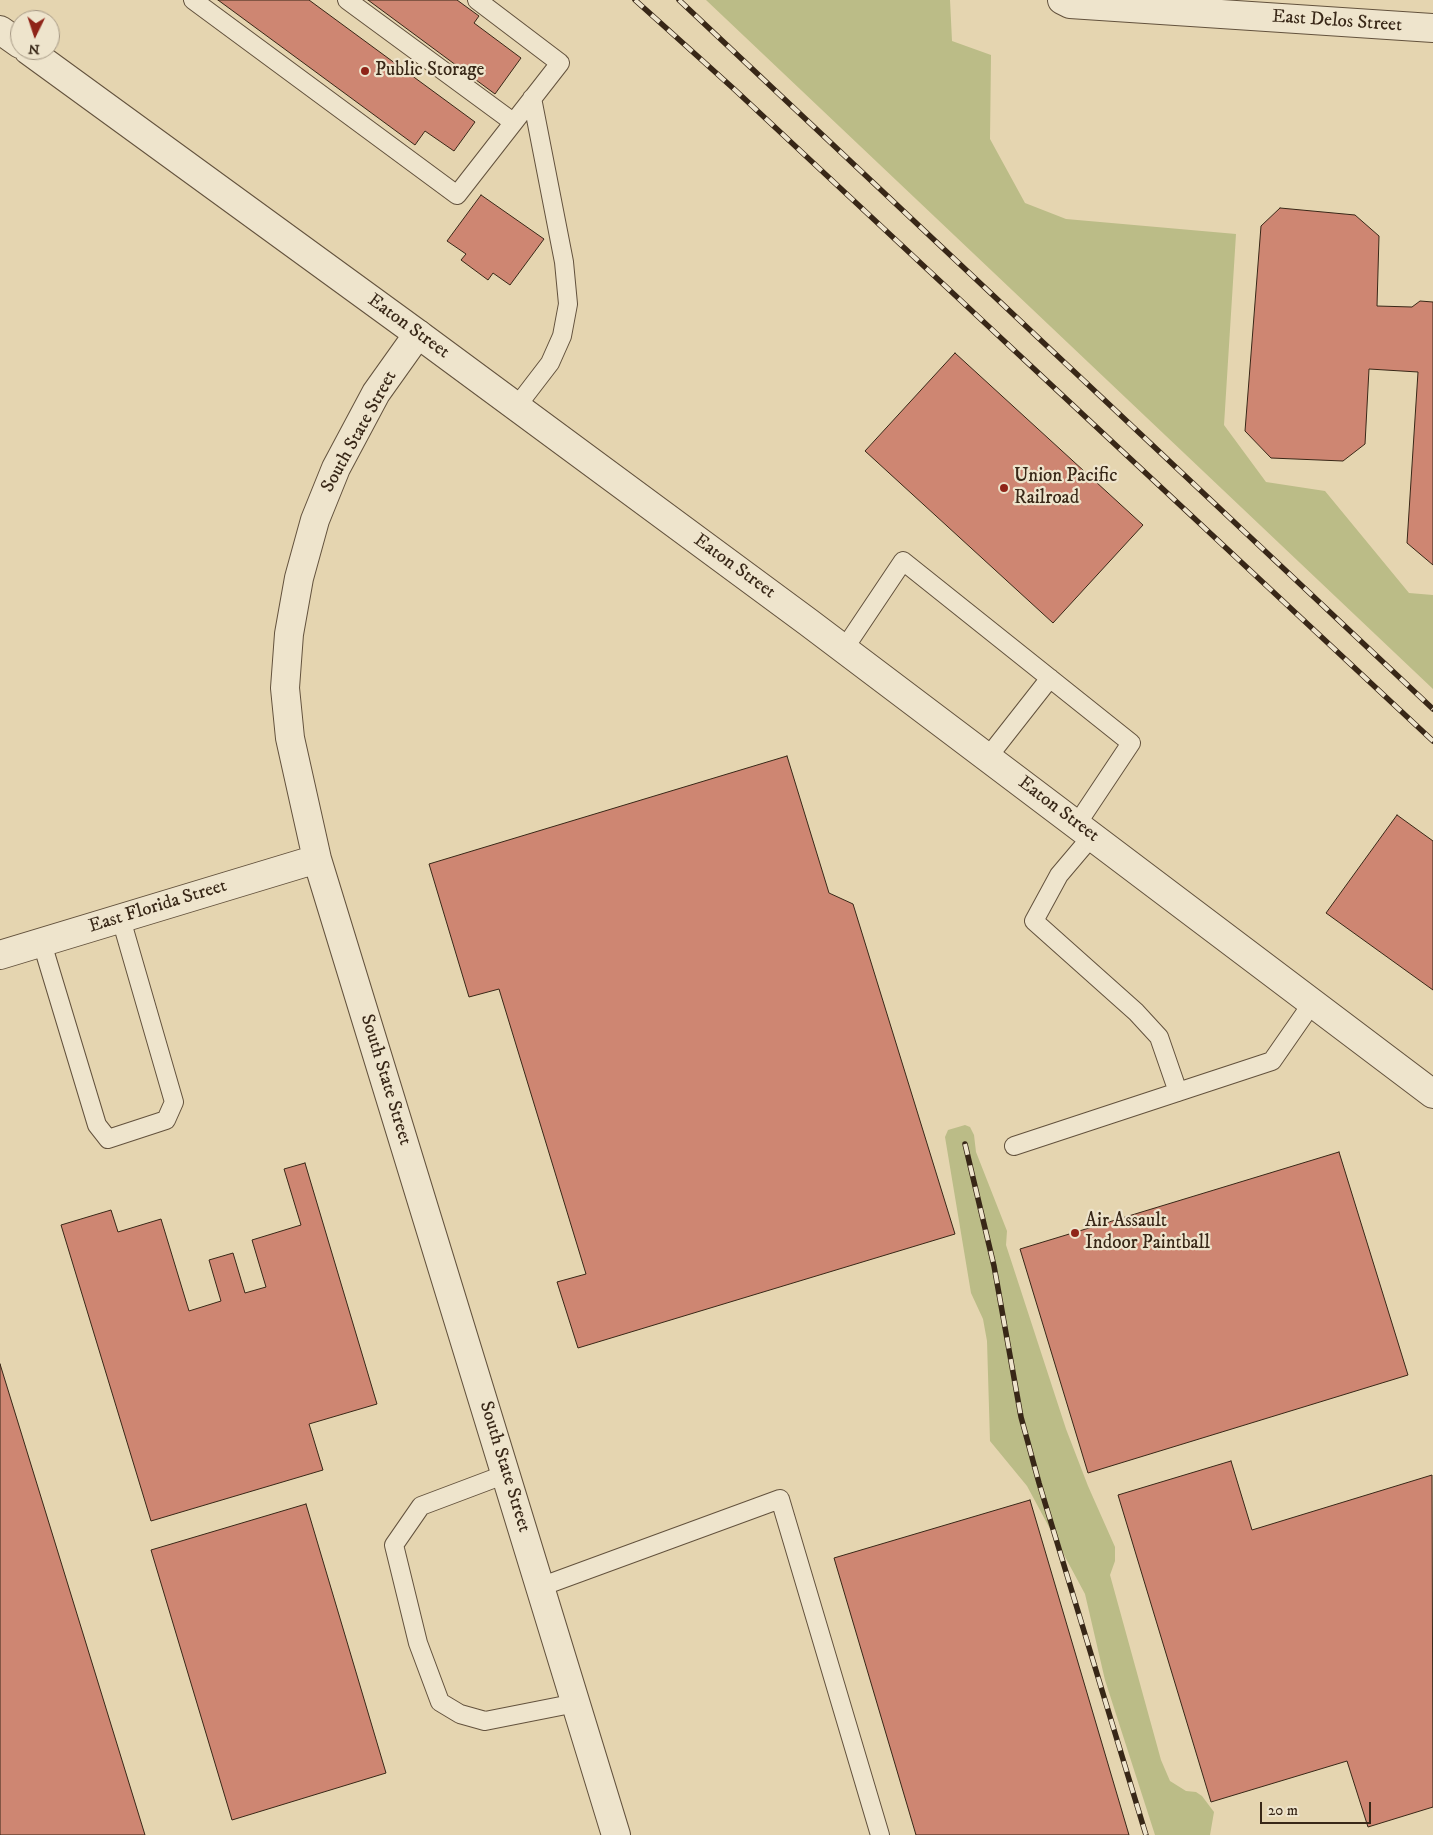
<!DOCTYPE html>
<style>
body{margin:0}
#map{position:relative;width:1433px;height:1835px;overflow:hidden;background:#e5d5b0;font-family:"IM FELL DW Pica",serif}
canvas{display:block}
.north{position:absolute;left:10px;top:10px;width:50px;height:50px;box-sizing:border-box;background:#eee4cc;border:1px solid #a59884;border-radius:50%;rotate:184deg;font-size:14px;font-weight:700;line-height:20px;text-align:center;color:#382717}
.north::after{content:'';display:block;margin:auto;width:18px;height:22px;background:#8f2418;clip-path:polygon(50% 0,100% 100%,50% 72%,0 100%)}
.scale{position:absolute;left:1260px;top:1802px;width:111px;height:22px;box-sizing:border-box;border:2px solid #382717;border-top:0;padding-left:6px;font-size:15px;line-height:18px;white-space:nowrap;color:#382717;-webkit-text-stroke:4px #eee4cc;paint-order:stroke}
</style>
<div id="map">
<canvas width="1433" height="1835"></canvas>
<div class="north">N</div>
<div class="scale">20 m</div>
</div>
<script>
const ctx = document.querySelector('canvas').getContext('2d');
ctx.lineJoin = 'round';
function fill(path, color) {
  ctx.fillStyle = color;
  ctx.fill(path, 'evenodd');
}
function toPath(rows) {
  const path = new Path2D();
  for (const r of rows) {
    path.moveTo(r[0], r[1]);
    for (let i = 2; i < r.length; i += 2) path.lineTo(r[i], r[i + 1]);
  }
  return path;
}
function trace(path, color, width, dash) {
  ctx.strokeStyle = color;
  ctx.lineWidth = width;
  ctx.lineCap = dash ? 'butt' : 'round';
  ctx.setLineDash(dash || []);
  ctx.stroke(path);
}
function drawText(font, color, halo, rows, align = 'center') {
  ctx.font = font + ' "IM FELL DW Pica",serif';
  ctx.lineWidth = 4.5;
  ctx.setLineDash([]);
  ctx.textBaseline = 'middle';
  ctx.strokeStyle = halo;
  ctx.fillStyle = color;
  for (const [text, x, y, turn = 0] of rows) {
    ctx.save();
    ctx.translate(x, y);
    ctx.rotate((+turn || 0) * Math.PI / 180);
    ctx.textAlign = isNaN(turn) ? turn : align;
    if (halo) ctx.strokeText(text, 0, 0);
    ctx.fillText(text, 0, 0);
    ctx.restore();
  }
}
const green = toPath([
 [706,0,950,0,952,41,991,55,990,139,1025,203,1066,219,1236,234,1224,425,1266,482,1325,491,1409,593,1433,595,1433,689],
 [965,1125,970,1127,974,1135,976,1152,1007,1231,1006,1245,1066,1429,1088,1486,1115,1547,1115,1561,1110,1575,1161,1760,1170,1781,1186,1791,1196,1792,1202,1796,1214,1812,1210,1835,1155,1835,1105,1680,1085,1594,1027,1486,990,1441,987,1341,983,1319,971,1293,945,1137,948,1130]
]);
const building = toPath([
 [218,0,309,0,475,122,454,151,425,131,415,145,218,0],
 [368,0,457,0,479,16,474,23,521,58,495,94,368,0],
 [481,195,544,239,510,285,493,273,488,280,461,260,466,254,447,241,481,195],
 [1280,208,1355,215,1379,236,1377,306,1412,307,1420,301,1433,302,1433,565,1407,543,1418,372,1369,369,1365,444,1343,461,1271,458,1245,431,1261,226,1280,208],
 [955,353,1143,525,1053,623,865,451,955,353],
 [787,756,829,893,853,904,955,1234,578,1348,557,1282,586,1274,499,989,469,997,429,864,787,756],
 [1397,815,1433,841,1433,990,1326,913,1397,815],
 [1339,1152,1408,1375,1088,1473,1020,1249,1339,1152],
 [305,1163,377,1404,309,1424,323,1470,151,1521,61,1225,111,1210,118,1232,161,1219,189,1311,221,1301,209,1260,233,1253,245,1293,266,1287,252,1240,301,1225,284,1169,305,1163],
 [0,1364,145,1835,0,1835,0,1364],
 [1231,1461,1252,1530,1432,1475,1433,1807,1368,1827,1347,1761,1211,1802,1118,1495,1231,1461],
 [1030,1500,1129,1835,916,1835,834,1558,1030,1500],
 [306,1504,386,1773,232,1820,151,1550,306,1504]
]);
const service = toPath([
 [193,0,457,195,560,63,477,0],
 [347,0,513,122],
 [517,406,550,363,562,336,568,304,564,262,532,98],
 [844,649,903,561,1131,743,1077,824],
 [988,757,1050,678],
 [1092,836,1059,875,1034,921,1136,1012,1159,1037,1178,1092],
 [42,943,97,1125,108,1139,166,1120,174,1102,121,919],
 [1014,1146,1272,1061,1313,1002],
 [506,1474,421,1506,394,1545,418,1643,440,1702,460,1714,485,1721,576,1703],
 [540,1587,780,1499,880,1835]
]);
const minor = toPath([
 [1062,0,1070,4,1433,28],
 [418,334,376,393,336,468,315,520,299,578,289,634,285,688,290,738,317,859,616,1835],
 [0,955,317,859]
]);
const tertiary = toPath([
 [0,30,20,44],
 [28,50,418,334,808,622,1433,1094]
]);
const rail = toPath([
 [635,0,734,89,1433,741],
 [679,0,1433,709],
 [965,1144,994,1266,1021,1417,1039,1483,1146,1835]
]);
const markers = [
 [365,71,5,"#8f2418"],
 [1004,488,5,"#8f2418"],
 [1075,1233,5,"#8f2418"]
];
const streetNames = [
 ["East Delos Street",1337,22,4],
 ["Eaton Street",408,327,36],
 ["South State Street",360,432,-61],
 ["Eaton Street",734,567,36],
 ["Eaton Street",1058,810,37],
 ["East Florida Street",158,907,-17],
 ["South State Street",385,1080,73],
 ["South State Street",504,1467,73]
];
const poiNames = [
 ["Public Storage",375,71],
 ["Union Pacific",1014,477],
 ["Railroad",1014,499],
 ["Air Assault",1085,1222],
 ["Indoor Paintball",1085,1244]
];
fill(green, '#bbbc87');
fill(building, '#ce8672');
trace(building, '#382717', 1);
trace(service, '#63523d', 20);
trace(minor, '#63523d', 30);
trace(tertiary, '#63523d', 30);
trace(service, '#eee4cc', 18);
trace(minor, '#eee4cc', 28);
trace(tertiary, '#eee4cc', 28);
trace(rail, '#382717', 5.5);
trace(rail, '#eee4cc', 4, [11]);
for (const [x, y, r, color] of markers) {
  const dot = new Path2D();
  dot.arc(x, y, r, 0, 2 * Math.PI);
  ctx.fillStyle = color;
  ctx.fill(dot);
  trace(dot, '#eee4cc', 2);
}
drawText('19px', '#382717', '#eee4cc', streetNames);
drawText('19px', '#382717', '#eee4cc', poiNames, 'left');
</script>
